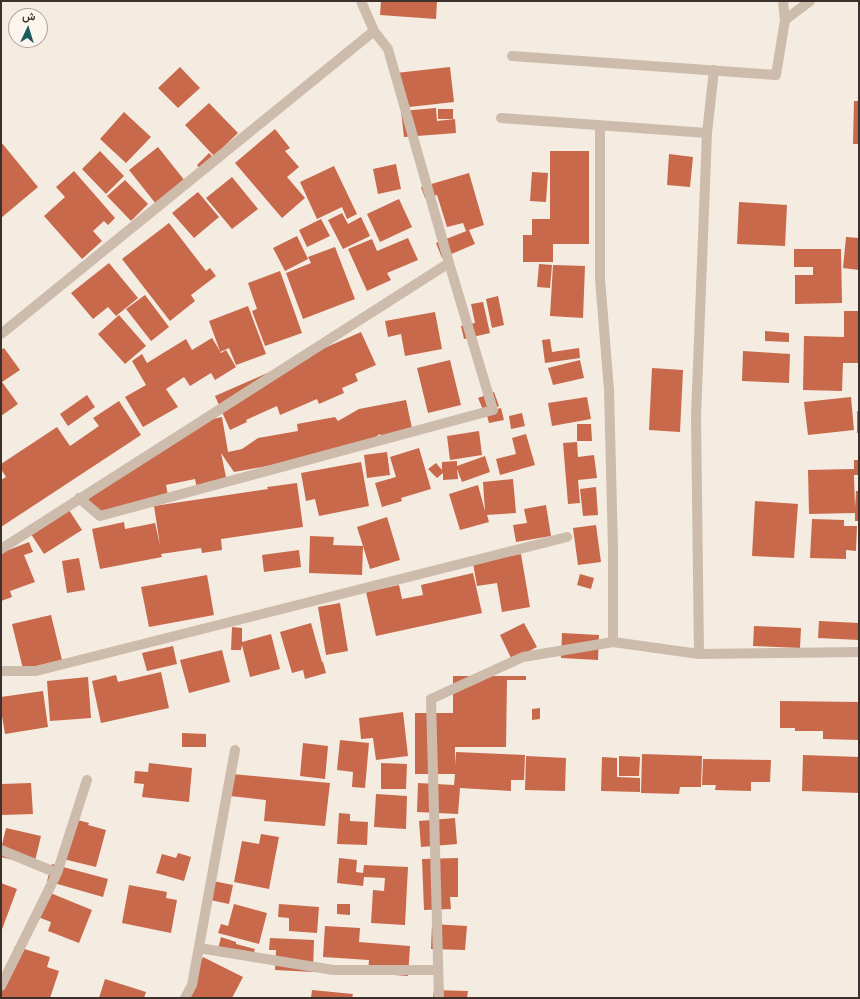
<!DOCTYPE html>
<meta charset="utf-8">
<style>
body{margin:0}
#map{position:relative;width:860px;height:999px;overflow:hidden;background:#f4ebe1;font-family:"Work Sans",Vazirmatn,sans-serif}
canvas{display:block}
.frame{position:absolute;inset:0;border:2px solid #3b302b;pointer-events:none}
.north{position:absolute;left:8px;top:8px;width:40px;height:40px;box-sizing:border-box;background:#fbf5ee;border:1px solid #aea6a0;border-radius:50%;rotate:4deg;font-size:11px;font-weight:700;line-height:16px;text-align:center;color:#3b302b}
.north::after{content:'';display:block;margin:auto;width:14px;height:18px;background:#1f5a5e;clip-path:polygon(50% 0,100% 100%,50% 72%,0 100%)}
</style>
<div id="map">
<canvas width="860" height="999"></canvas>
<div class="frame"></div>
<div class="north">ش</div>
</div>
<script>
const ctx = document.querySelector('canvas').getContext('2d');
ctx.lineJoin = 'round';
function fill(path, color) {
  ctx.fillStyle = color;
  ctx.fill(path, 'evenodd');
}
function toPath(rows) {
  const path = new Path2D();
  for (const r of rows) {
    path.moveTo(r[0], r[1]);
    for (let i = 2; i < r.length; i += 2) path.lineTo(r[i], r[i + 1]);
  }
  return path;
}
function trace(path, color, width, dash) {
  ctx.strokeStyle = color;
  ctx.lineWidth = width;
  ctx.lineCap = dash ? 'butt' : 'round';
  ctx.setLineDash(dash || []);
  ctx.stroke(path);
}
const building = toPath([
 [381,1,437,1,436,19,380,15],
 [180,67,200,88,178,108,158,88],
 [450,67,454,102,400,108,396,73],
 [854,101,859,101,859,144,853,144],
 [209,103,238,133,214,156,185,125],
 [436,108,437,121,455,119,456,133,404,137,401,111],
 [438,109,453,109,453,119,438,119],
 [124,112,151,137,126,163,100,139],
 [275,129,290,148,285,151,299,167,287,177,305,198,282,218,235,163],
 [1,142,38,187,1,218],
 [158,147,185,181,156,204,129,170],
 [100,151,124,176,106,194,82,169],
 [550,151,589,151,589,244,553,244,553,262,523,262,523,235,532,235,532,219,550,219],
 [209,153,214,158,201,170,197,165],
 [669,154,693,157,690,187,667,185],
 [396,164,401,189,378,194,373,169],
 [334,166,357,214,347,219,342,207,317,219,300,182],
 [74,171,115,218,108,225,104,221,93,231,102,241,82,259,44,216,65,197,56,187],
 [532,172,548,173,546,202,530,201],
 [469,173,484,225,466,231,463,223,447,227,437,195,425,198,421,187],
 [232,177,258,209,232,229,206,198],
 [125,180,148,204,131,221,107,196],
 [198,192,219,217,194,238,172,213],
 [399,199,412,227,380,242,367,214],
 [739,202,787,205,785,246,737,244],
 [342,213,348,224,361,217,370,236,343,249,328,220],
 [321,219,330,236,307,247,299,230],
 [169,223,206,271,210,268,216,276,191,295,195,301,170,321,122,259],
 [469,230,475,244,442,258,436,243],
 [297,236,308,259,285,271,273,248],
 [846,237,859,238,859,270,843,268],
 [408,238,418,260,387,273,391,280,367,291,348,249,372,239,377,251],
 [335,247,355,299,303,319,286,273,311,263,308,257],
 [794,249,841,249,842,303,795,304,795,275,813,275,813,267,794,267],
 [109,263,138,298,116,316,108,307,93,319,71,293],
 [539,264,552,265,550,288,537,287],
 [553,265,585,266,583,318,550,316],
 [280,271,302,333,265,346,252,311,257,309,248,283],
 [145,295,169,327,151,341,126,309],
 [498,296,504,325,492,328,486,299],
 [483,302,490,333,464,339,461,326,475,323,471,304],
 [248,306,266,354,236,365,229,348,220,352,221,353,226,350,236,367,215,380,211,373,190,386,184,377,166,389,178,407,143,427,125,397,146,385,132,361,142,354,147,363,186,339,192,350,212,338,220,351,209,321],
 [844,311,859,311,859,363,843,363,842,391,803,390,804,336,844,337],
 [435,312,442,349,405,356,401,334,388,337,385,321],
 [119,315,146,346,125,364,98,334],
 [765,331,789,333,789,342,765,341],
 [361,332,376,365,355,374,358,381,342,388,344,393,319,404,317,399,280,415,277,406,246,420,247,422,230,430,215,396],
 [550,339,552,352,579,348,580,358,545,363,542,340],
 [4,348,20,370,2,382,18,404,1,416,1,350],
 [743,351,790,354,789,383,742,381],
 [450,360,461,405,428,413,417,368],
 [580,360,584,378,553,385,548,368],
 [652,368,683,370,680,432,649,430],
 [494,392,499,406,484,412,478,398],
 [87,395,95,407,68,426,60,414],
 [587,397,591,419,552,426,548,403],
 [851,397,854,430,808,435,804,402],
 [406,400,413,433,383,438,380,434,356,450,234,472,221,453,227,482,197,488,195,479,166,485,169,500,98,514,84,493,189,424,222,417,228,452,242,449,258,438,298,431,297,424,335,417,338,421,359,409],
 [119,401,141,435,1,527,1,480,6,477,1,469,1,464,57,427,70,446,99,426,93,418],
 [501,408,504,420,489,423,486,412],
 [857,411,859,411,859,433,857,433],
 [522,413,525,426,511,429,509,416],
 [577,424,591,424,592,441,577,441],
 [479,431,482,455,450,460,447,436],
 [526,434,535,465,500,475,496,459,516,454,512,438],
 [577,442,578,457,594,455,597,478,578,480,580,503,568,504,563,443],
 [419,448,431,489,401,498,402,501,382,507,375,483,396,477,390,457],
 [387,452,390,475,367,478,364,455],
 [485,456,490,472,462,482,457,469,458,479,443,480,443,473,437,478,428,469,436,463,442,470,442,462,457,461,457,466],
 [854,460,859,460,859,475,854,475,855,508,856,491,859,491,859,521,855,521,855,513,809,514,808,470,854,469],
 [361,462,369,506,319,516,315,499,306,501,301,473],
 [513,479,516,513,487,515,489,522,460,530,449,494,478,485,485,511,483,482],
 [297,483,303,527,221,539,222,550,202,553,201,548,161,554,162,557,100,569,92,529,124,522,125,529,155,523,160,545,154,506,268,489,267,487],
 [596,487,598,515,583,516,580,489],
 [755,501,798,504,794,558,752,556],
 [546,505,551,536,516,542,513,525,527,523,524,509],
 [67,507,82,530,44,554,29,531],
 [387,517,400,560,370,569,363,546,362,575,309,573,310,536,334,537,333,545,363,546,357,527],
 [812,519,844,520,844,526,857,526,856,551,846,550,846,559,810,558],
 [596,525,601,562,578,565,573,528],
 [29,542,33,552,24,555,35,582,10,591,12,597,1,601,1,553],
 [299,550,301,567,264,572,262,555],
 [521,554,530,607,502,612,497,583,477,586,473,563],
 [79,558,85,590,67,593,62,561],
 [473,573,482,613,376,636,366,592,399,585,402,599,423,595,421,585],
 [580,574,594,578,591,589,577,585],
 [207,575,214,615,149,627,141,587],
 [340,603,348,651,326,655,318,607],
 [51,615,62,660,23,669,12,624],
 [819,621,859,623,859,640,818,638],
 [311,623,322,662,323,662,326,673,305,679,303,670,292,673,280,632],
 [524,623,537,647,512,660,500,635],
 [754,626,801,628,800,648,753,646],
 [232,627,242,628,242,642,271,634,280,669,250,677,242,645,241,650,231,650],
 [562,633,599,635,598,660,561,658],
 [173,646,177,664,147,671,142,653],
 [222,650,230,682,189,693,180,660],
 [161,672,169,708,101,723,92,681,116,675,118,682],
 [453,676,526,676,526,680,507,680,506,747,455,747,455,766,456,752,525,755,524,780,511,780,511,791,460,788,458,814,417,812,418,783,454,785,455,774,415,774,415,713,453,713],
 [88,677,91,718,50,721,47,681],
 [43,691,48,727,5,734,1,710,1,697],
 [780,701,859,702,859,740,823,739,823,731,795,731,795,728,780,728],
 [540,708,540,719,532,720,532,709],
 [403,712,408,756,376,760,373,738,361,739,359,718],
 [182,733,206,734,206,747,182,747],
 [340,740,369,743,365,788,352,787,353,772,337,770],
 [303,743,328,746,325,779,300,776],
 [642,754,702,756,701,787,680,787,679,794,641,793],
 [803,755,859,757,859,793,802,791],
 [526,756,566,758,565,791,525,790],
 [619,756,640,757,639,776,619,776],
 [602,757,617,758,617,777,640,778,640,792,601,791],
 [703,759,771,760,770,782,751,782,751,791,715,790,716,785,702,785],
 [149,763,192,768,189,802,142,797,144,784,134,783,135,771,148,772],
 [381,763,407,764,406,789,381,789],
 [232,774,330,783,325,826,264,821,266,800,230,796],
 [31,783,33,814,1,815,1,784],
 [376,794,407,796,406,829,374,827],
 [339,813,350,814,350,821,368,822,367,845,337,844],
 [70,818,89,823,88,825,106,830,96,867,59,858],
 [455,818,457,844,421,847,419,821],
 [6,828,41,836,34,865,1,857,1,849],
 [261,834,279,837,269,889,234,882,242,841,259,844],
 [178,853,191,857,184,881,156,873,162,854,176,858],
 [339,858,357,860,356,872,363,873,364,865,408,867,405,925,371,923,373,890,384,891,385,878,364,877,363,886,337,883],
 [458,858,458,897,450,897,451,909,424,910,422,859],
 [52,864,108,879,103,897,47,881],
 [213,881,233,885,229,904,210,900],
 [1,883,17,889,1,932],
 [129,885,167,892,166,898,177,900,171,933,122,923],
 [48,892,92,910,79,943,48,931,51,922,38,917],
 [234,904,267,913,259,944,218,933,221,924,228,926],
 [279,904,319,907,317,933,289,931,289,918,278,917],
 [337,904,350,904,350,915,337,914],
 [432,924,467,926,465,950,431,949],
 [325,926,360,928,359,942,410,946,408,976,368,973,369,960,323,957],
 [221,937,236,942,236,944,255,949,252,959,218,949],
 [270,938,314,940,313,972,275,970,276,950,269,950],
 [15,946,50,957,47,967,59,971,50,998,1,998,1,988],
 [203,957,243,977,232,998,183,998],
 [105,979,146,992,144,998,99,998],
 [312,990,353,994,352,998,311,998],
 [434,990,468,991,467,998,433,998]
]);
const minor = toPath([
 [785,20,810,1],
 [512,56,776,75,785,20,783,1],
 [501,118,707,133],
 [600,125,600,279,609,390,613,549,613,642],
 [1,334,374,31,361,1],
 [79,498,100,516,493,410,449,263,388,49,374,31],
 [1,549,449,263],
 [699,654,696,416,707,133,714,70],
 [1,671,36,671,567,537],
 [1,850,57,873],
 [199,948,333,970,438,970],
 [1,986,57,873,87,780],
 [185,998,192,985,235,750],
 [439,998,431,699,523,657,613,642,699,654,859,652]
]);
fill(building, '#c8694b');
trace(minor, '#cdbbac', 10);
</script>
